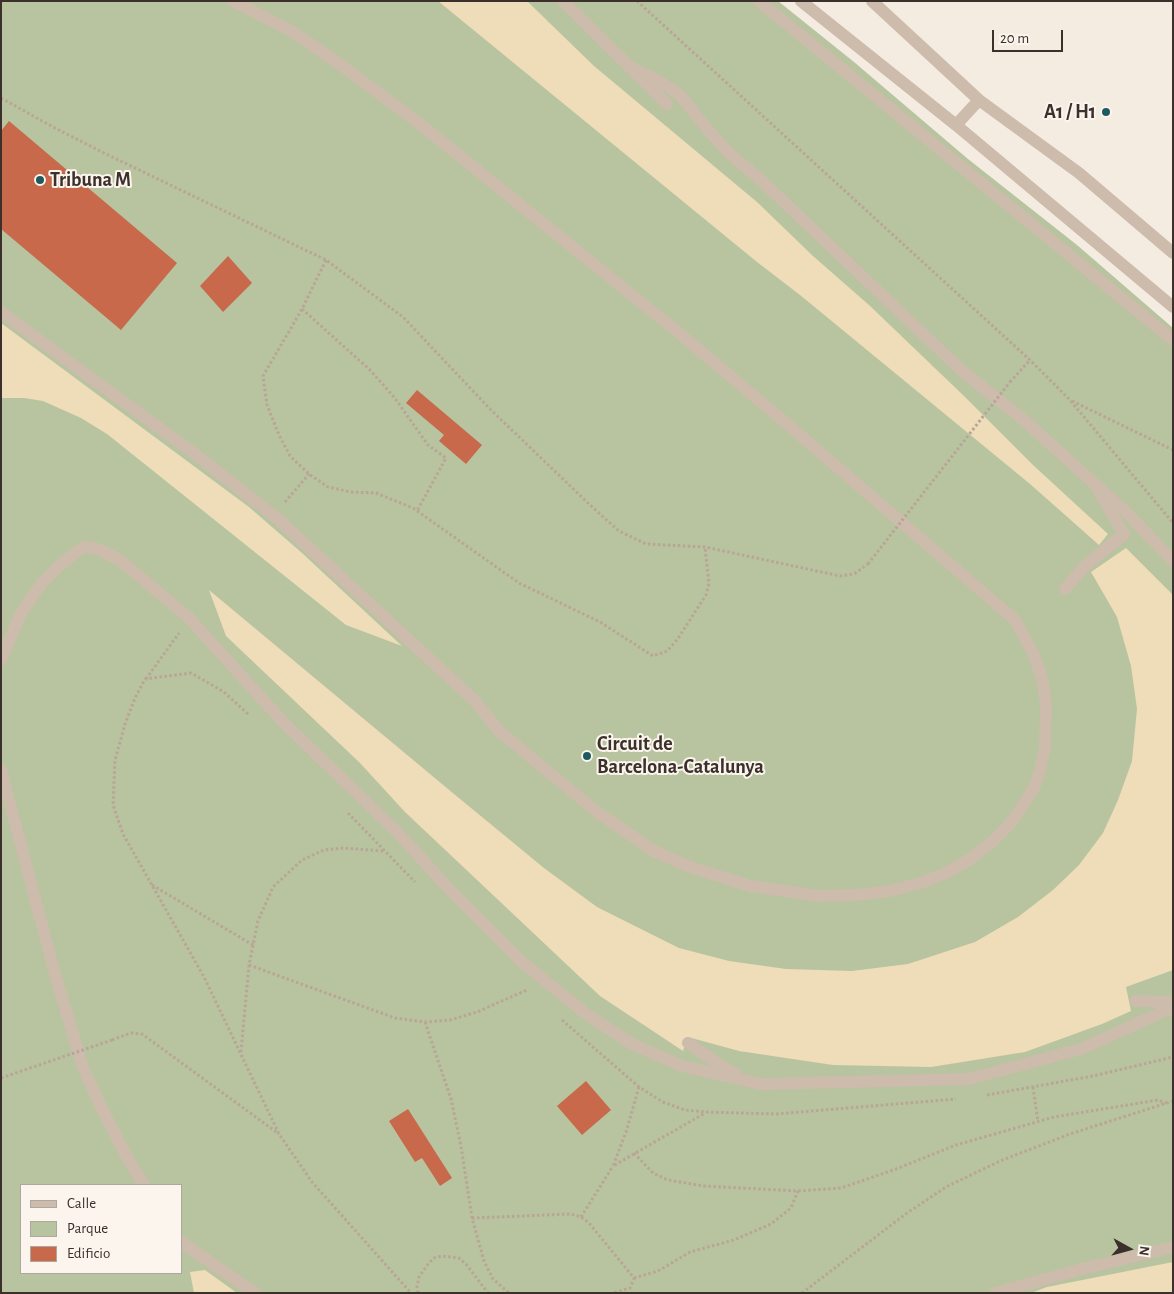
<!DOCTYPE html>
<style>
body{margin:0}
#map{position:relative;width:1174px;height:1294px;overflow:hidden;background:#f4ebe1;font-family:"Alegreya Sans",sans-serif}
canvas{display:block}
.frame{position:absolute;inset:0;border:2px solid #3b302b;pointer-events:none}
.legend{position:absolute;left:20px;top:1184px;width:162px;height:90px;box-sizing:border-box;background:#fbf5ee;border:1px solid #aea6a0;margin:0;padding:6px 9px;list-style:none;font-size:15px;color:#3b302b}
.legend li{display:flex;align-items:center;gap:10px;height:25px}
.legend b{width:25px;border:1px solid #aea6a0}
.north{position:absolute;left:1104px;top:1224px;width:50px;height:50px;-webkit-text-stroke:4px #fbf5ee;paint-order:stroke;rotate:97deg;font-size:14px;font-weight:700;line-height:20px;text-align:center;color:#3b302b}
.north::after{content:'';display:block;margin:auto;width:18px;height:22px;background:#3b302b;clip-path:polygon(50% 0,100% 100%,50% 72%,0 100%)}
.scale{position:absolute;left:992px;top:30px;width:71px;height:22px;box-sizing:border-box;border:2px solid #3b302b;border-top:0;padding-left:6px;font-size:15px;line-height:18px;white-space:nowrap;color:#3b302b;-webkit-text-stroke:4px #fbf5ee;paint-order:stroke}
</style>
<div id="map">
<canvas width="1174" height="1294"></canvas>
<div class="frame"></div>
<ul class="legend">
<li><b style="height:6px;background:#cdbbac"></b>Calle</li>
<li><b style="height:14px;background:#b8c4a0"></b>Parque</li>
<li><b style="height:14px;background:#c8694b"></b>Edificio</li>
</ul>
<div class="north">N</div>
<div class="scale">20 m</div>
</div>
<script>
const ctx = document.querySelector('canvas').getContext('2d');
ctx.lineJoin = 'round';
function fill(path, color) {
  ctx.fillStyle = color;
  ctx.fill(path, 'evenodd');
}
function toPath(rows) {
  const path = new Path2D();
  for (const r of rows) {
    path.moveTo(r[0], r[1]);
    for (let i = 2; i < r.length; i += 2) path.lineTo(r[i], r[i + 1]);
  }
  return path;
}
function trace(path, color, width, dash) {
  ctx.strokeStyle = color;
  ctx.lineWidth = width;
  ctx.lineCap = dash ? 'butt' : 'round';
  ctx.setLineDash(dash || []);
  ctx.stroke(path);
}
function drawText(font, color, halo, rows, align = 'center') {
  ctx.font = font + ' "Alegreya Sans",sans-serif';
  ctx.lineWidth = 4;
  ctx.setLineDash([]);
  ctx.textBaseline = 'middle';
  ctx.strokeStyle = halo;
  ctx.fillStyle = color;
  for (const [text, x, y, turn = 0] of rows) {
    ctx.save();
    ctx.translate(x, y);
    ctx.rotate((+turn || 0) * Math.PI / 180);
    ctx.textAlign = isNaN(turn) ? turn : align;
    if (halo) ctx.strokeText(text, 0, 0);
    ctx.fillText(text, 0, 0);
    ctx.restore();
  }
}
const green = toPath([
 [1,1,778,1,854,62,968,159,1077,245,1173,328,1173,1293,1,1293],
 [21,1185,181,1185,181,1273,21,1273]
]);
const sand = toPath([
 [438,1,527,1,594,66,757,202,813,256,869,305,964,396,1033,465,1108,534,1099,545,1030,484,800,295,757,262],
 [1,323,249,507,302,553,402,646,346,625,107,434,81,418,43,401,24,398,1,398],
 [1126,548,1173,595,1173,970,1126,987,1131,1011,1102,1024,1025,1052,931,1067,833,1065,739,1051,688,1037,683,1051,600,996,405,812,360,763,226,636,209,590,448,789,544,868,597,907,679,948,729,961,786,969,852,971,908,964,975,942,1018,917,1053,890,1079,865,1103,833,1118,800,1132,761,1137,709,1131,666,1117,617,1091,572],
 [1173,1262,1173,1293,1031,1293,1047,1287],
 [205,1270,237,1293,194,1293,190,1272]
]);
const building = toPath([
 [9,121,177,263,121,330,1,229,1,131],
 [228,256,252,283,223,312,200,286],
 [417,390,482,445,466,464,439,441,444,435,406,403],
 [586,1081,611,1110,582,1135,557,1106],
 [408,1109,452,1178,440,1186,422,1158,415,1162,389,1121]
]);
const path = toPath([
 [637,1,1030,360,1069,399,1173,523],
 [1,98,53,127,106,154,326,260,403,317,491,410,590,505,619,531,646,544,705,547,840,576,854,574,868,564],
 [326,260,302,309,263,376,267,405,279,435,290,456,309,474,328,487,351,492,376,493,413,508,519,583,600,622,653,656,667,651,677,640,706,595,709,584,705,547],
 [302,309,369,369,394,397,428,445,446,458,417,511],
 [1010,382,1030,360],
 [1072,401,1173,450],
 [285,502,309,474],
 [146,679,179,633],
 [248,714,224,692,191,673,145,679,135,698,125,724,115,760,113,805,123,834,204,977,279,1134,312,1182,411,1293],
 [348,813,415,882],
 [152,885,253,945],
 [249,965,395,1018,425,1022,450,1020,477,1012,527,990],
 [562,1020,639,1087,663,1102,685,1110,705,1112,776,1114,956,1099],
 [425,1022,451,1099,461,1146,472,1218,484,1261,493,1279,509,1293],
 [112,1040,131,1033,142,1034,279,1134],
 [241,1052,249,965,258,921,273,887,302,860,324,850,343,848,384,851],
 [639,1087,626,1132,613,1166,705,1113],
 [1033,1087,1038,1122],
 [987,1095,1093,1076,1173,1057],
 [634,1153,653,1173,668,1180,704,1186,798,1191,841,1188,896,1169,956,1145,1054,1117,1158,1100,1166,1103],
 [581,1217,613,1166],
 [472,1218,571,1214,581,1217,589,1223,634,1278,630,1288,613,1293],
 [634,1278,658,1271,690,1252,734,1240,771,1224,791,1208,798,1191],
 [418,1293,417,1287,419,1277,428,1264,434,1258,442,1256,459,1258,466,1264,488,1293],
 [802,1293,907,1213,946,1187,1000,1161,1070,1134,1173,1101]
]);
const minor = toPath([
 [563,1,667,104],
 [759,1,1173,340],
 [801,1,956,125,1173,307],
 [872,1,979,100,1079,173,1173,253],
 [629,66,657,80,679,94,709,131,729,153,764,183,961,370,1026,422,1128,514,1173,561],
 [956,125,979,100],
 [1,312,195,454,279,520,475,701,499,731,597,812,654,851,690,867,750,886,819,896,855,895,890,891,921,883,948,872,970,859,992,842,1008,826,1018,813,1034,788,1040,770,1045,747,1046,705,1043,682,1034,655,1015,620,786,423,679,333,420,124,341,65,293,32,233,1],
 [1065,589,1086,565,1124,534,1099,492],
 [1,660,21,613,42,583,59,566,75,553,84,547,94,548,105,552,122,562,188,617,283,722,398,833,449,889,522,962,585,1013,632,1044,682,1066,761,1084,969,1079,1081,1049,1173,1007],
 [1,770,55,974,83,1068,103,1111,129,1161,144,1185],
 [1136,1001,1173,1002],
 [688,1043,721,1066,736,1074],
 [181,1242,255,1293],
 [995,1293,1086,1268,1173,1247]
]);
const pathBridge = toPath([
 [868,564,1010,382],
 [1,1078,112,1040]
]);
const markers = [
 [1106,112,5,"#1f5a5e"],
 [40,180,5,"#1f5a5e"],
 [587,756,5,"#1f5a5e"]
];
const poiNames = [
 ["A1 / H1",1096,112,"right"],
 ["Tribuna M",50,180],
 ["Circuit de",597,744],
 ["Barcelona-Catalunya",597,767]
];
fill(green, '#b8c4a0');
fill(sand, '#efdcb8');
fill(building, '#c8694b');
trace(path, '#b9a596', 3, [2.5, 2.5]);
trace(minor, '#cdbbac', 12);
trace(pathBridge, '#b9a596', 3, [2.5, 2.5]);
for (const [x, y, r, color] of markers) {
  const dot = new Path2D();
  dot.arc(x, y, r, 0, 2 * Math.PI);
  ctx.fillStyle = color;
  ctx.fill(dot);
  trace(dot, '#fbf5ee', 2);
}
drawText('bold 20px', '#3b302b', '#fbf5ee', poiNames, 'left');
</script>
